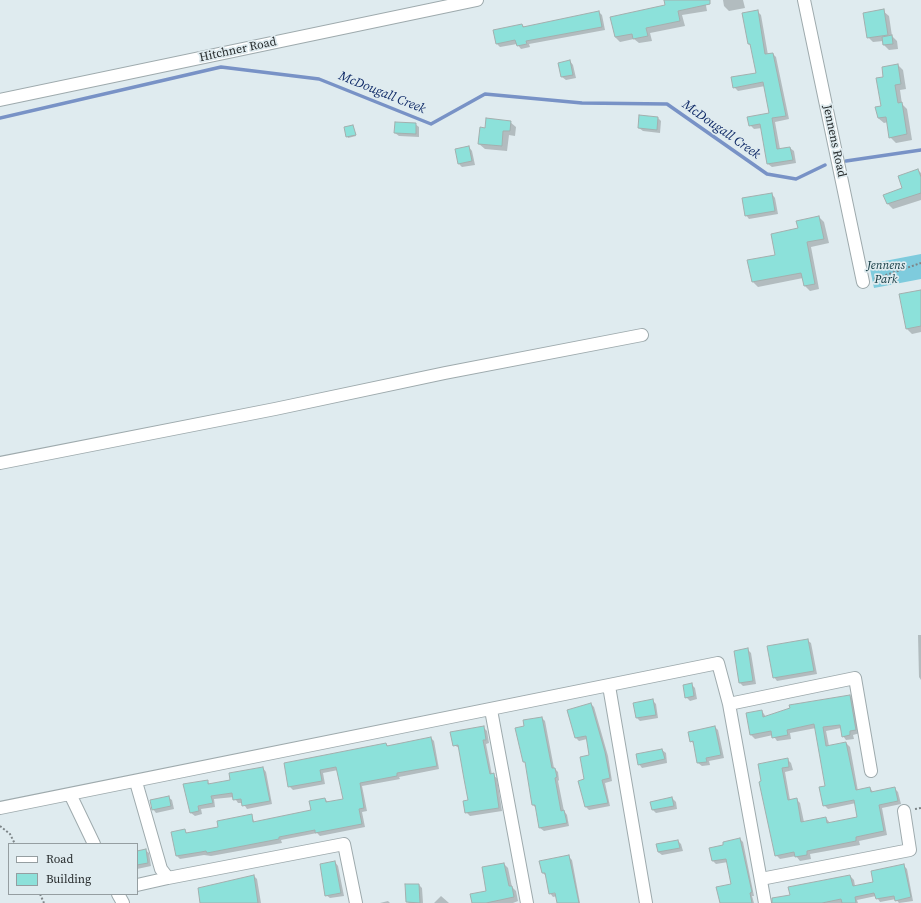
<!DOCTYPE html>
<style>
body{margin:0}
#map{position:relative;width:921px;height:903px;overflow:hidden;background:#dfebef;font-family:"Source Serif 4",serif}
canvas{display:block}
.legend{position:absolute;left:8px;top:843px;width:130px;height:52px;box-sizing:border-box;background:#dfebef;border:1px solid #959ea1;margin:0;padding:5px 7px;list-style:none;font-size:12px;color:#252a2b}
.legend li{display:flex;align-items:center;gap:8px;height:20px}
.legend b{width:20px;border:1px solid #959ea1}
</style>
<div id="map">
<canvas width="921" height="903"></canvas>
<ul class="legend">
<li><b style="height:5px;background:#fff"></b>Road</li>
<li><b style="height:11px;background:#8ce1da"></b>Building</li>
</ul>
</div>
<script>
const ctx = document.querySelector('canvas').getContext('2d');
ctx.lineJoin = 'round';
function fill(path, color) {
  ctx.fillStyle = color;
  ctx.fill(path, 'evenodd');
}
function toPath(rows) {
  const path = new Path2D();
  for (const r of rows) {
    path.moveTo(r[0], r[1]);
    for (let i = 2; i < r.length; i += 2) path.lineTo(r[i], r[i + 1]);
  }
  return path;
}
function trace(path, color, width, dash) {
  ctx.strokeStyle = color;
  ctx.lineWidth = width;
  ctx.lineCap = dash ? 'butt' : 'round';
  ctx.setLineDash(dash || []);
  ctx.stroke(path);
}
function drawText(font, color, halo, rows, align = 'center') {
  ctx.font = font + ' "Source Serif 4",serif';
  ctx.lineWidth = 3.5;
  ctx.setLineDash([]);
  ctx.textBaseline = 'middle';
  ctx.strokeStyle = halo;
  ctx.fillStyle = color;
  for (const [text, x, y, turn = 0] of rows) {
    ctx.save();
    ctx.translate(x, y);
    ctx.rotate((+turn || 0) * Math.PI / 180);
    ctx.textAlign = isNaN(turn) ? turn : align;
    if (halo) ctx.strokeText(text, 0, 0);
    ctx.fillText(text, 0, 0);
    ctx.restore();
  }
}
const green = toPath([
 [921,254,921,279,874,288,869,264]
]);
const shadow = toPath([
 [665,0,705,0,707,11,682,15,685,26,650,33,652,41,639,43,634,39,620,42,615,37,666,5],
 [723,0,743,0,745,8,729,11,724,6],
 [757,11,761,15,768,55,773,54,776,57,789,119,775,122,780,149,790,148,794,151,796,163,772,167,768,164,762,128,754,129,750,125,770,114,765,86,738,91,734,87,757,73,752,47,749,44],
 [883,11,889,16,892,36,897,41,898,49,889,50,884,45,883,41,873,42,868,37],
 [599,12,602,15,605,30,529,44,530,47,521,49,517,44,500,47,497,44,494,31,522,25,525,27],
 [570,61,573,65,576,78,566,80,562,77],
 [898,65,903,70,906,89,900,90,902,104,907,109,912,140,896,143,890,137,888,122,884,123,878,118,882,107,884,78],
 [657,117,661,121,660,133,643,131,639,128],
 [510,122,516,127,515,136,509,135,507,151,485,149,479,144,486,129],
 [415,124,419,127,419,137,399,136,395,133],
 [353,126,356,136,348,138,345,128],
 [469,147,472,151,475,165,462,167,459,164],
 [918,170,921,173,921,200,893,209,888,204,885,195,904,189],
 [772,194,775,198,778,214,749,219,746,215],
 [819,217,824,222,829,243,811,247,819,289,810,291,805,286,803,278,758,287,753,282,799,229],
 [921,291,921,332,912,334,906,328],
 [918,635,921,635,921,680,919,677],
 [807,640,811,643,817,674,777,681,774,677],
 [747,649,751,653,756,684,743,686,740,683,735,651],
 [691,684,695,688,697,699,690,701,686,697],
 [850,696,854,700,860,733,853,735,854,739,846,740,843,736,841,728,826,731,829,746,846,743,850,747,858,791,870,788,874,793,894,788,898,792,901,804,882,808,887,835,859,841,860,845,810,854,811,859,800,861,796,856,780,859,776,855,761,782,787,759,791,763,793,770,785,772,790,800,796,799,800,803,804,822,826,818,830,823,859,818,856,803,828,809,824,805,826,787,816,728,790,733,791,739,777,741,773,735,755,739,751,735,747,714,762,711,766,717],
 [652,700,656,704,658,718,640,721,637,718],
 [591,704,594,707,608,756,612,781,605,783,610,806,589,810,586,807,585,780,591,756,587,739,579,741,576,738,569,710],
 [542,718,545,721,554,768,558,772,559,780,558,781,564,811,567,815,569,826,544,831,540,828,537,809,533,805,526,764,524,761,526,727],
 [483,727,487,731,489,743,486,744,492,775,497,778,502,811,470,816,466,812,469,801,459,748,454,745],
 [715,727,718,730,724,758,709,761,710,765,702,766,698,763,695,745,691,741],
 [431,738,434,741,439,769,399,777,400,779,362,786,367,811,362,812,365,827,320,836,317,833,281,840,282,843,211,856,204,855,180,859,177,856,173,833,185,831,188,834,219,828,251,815,255,823,312,810,325,799,329,803,344,800,338,770,323,773,325,784,293,790,289,786,285,764,386,744,388,746],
 [662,750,666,753,667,763,642,768,639,764],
 [263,768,266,772,272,804,247,809,243,803,238,803,234,797,214,799,215,807,201,809,202,814,195,816,191,813,207,781,211,785,231,781],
 [168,797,172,800,174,809,156,813,153,809],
 [672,798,676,802,677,809,656,813,653,810,651,802],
 [740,839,743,842,754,896,752,896,754,903,721,903,732,884,728,862,716,864,713,861,710,849,725,846],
 [678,841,681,844,683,851,662,855,658,852,657,845],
 [145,850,149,853,151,866,137,869,137,852],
 [569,857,572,860,580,903,558,903,557,896,553,897,550,893,547,877,543,873],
 [551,892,560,893,551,894],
 [335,862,338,866,344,896,330,898,326,895],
 [504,864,508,868,512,887,516,891,518,901,513,903,473,903,487,891],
 [903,865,907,869,913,901,899,903,896,899,880,902,876,896,857,900,858,903,786,903,791,895,850,876,854,880,855,886,874,883],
 [254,876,257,879,261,903,201,903],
 [419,885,422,888,423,903,409,903,408,902],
 [441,896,449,903,434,903],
 [388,901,390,903,380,903]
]);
const stream = toPath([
 [0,118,221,67,319,79,431,124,485,94,582,103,667,104,767,174,796,179,825,165],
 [846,161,921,150]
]);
const building = toPath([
 [664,0,710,0,710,4,678,11,680,21,646,28,648,36,633,39,632,34,615,37,610,17,665,5,664,0],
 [884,9,888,35,867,38,863,13,884,9],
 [758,10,765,54,773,53,786,116,772,118,777,149,790,147,793,160,767,164,760,124,749,126,747,117,769,113,763,82,733,88,731,77,756,73,750,44,748,44,742,13,758,10],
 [599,11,602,27,526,41,527,44,517,46,515,40,496,44,493,30,522,24,523,27,599,11],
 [892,35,893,44,883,45,882,37,892,35],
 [570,60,573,75,561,77,558,63,570,60],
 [898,64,901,84,895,85,898,103,902,102,907,134,889,138,886,117,878,118,875,107,881,106,876,78,883,77,882,67,898,64],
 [639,115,658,117,657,130,638,128,639,115],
 [486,118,511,121,510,131,503,131,502,146,478,144,480,127,485,128,486,118],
 [395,122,416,123,416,134,394,133,395,122],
 [353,125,356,135,346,137,344,127,353,125],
 [469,146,472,161,458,164,455,149,469,146],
 [918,169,921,177,921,193,887,204,883,195,902,188,898,176,918,169],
 [772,193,775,211,745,216,742,198,772,193],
 [819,216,824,239,807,242,815,284,804,286,801,273,752,282,747,260,775,255,771,234,798,228,796,221,819,216],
 [921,290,921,326,906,329,899,294,921,290],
 [808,639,814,671,773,678,767,646,808,639],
 [748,648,753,681,739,683,734,651,748,648],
 [692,683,694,696,685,698,683,685,692,683],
 [850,695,856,730,850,731,850,735,842,737,840,725,823,727,826,746,846,742,856,790,870,787,871,792,895,787,898,801,879,805,884,831,856,837,856,841,807,851,807,855,795,857,794,852,775,856,759,782,761,781,758,764,788,758,789,767,782,768,788,800,797,798,801,822,826,817,827,823,857,817,854,800,823,806,819,787,825,786,814,724,787,730,788,735,772,738,771,731,750,735,746,713,762,710,763,717,790,708,789,705,850,695],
 [653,699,656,715,636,718,633,703,653,699],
 [591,703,605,752,610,778,602,780,608,803,585,807,578,781,584,779,580,757,589,755,586,736,575,738,567,710,591,703],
 [542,717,552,768,555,768,557,777,555,778,561,811,564,810,567,823,539,828,535,805,532,805,525,762,523,762,515,728,524,726,523,720,542,717],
 [484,726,486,740,483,740,490,774,494,773,499,808,465,813,463,801,468,800,464,779,458,745,453,746,450,732,484,726],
 [715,726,721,755,706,758,707,762,697,763,693,741,690,742,688,732,715,726],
 [431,737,437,766,397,773,397,776,360,783,364,808,359,809,362,824,315,833,315,830,279,837,279,839,207,853,206,851,201,852,176,856,171,832,185,829,186,833,218,827,217,821,252,814,253,822,311,810,309,801,325,798,326,802,343,799,336,767,320,770,322,781,288,787,284,763,386,743,387,746,431,737],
 [662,749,665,759,638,765,636,754,662,749],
 [263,767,270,801,242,806,241,799,233,800,232,793,211,796,213,803,198,806,199,811,190,813,183,784,208,780,208,784,230,780,229,773,263,767],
 [169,796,171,806,152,810,150,800,169,796],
 [672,797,674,806,652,810,650,802,672,797],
 [740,838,752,892,750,893,752,903,720,903,716,887,731,884,726,859,712,861,709,848,723,845,723,842,740,838],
 [678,840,680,848,658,852,656,844,678,840],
 [146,849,148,863,137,865,137,851,146,849],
 [569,855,579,903,557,903,555,893,549,894,545,873,542,873,539,861,569,855],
 [335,861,341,893,325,896,320,864,335,861],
 [504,863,509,886,512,886,514,897,486,903,472,903,470,894,486,891,482,867,504,863],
 [904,864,911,897,895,901,894,896,876,899,874,893,855,897,856,903,842,903,841,899,822,903,772,903,772,898,790,895,788,887,850,875,853,886,873,882,871,871,904,864],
 [254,875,258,903,200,903,198,888,254,875],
 [405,884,419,884,420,903,406,902,405,884]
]);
const path = toPath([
 [874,279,921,263],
 [915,809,921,808],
 [0,826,10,834,15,844],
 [40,894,44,903]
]);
const minor = toPath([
 [804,0,863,282],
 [0,100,477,0],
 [0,463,275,409,445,373,642,335],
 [609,686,646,903],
 [729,704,855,678,871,771],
 [491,710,527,903],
 [136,782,161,869,168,878,344,844,356,903],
 [70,794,94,844],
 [0,808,718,663,729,704,765,903],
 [761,879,910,850,904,811],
 [137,885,168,878],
 [118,894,123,903]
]);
const streetNames = [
 ["Hitchner Road",238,50,-12],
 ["Jennens Road",834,141,78]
];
const parkNames = [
 ["Jennens",886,266],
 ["Park",886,280]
];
const waterNames = [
 ["McDougall Creek",382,93,22],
 ["McDougall Creek",721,130,35]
];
fill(green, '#7ecbdd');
fill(shadow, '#0003');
trace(stream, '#7892c6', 3.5);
fill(building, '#8ce1da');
trace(building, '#a3afae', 1);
trace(minor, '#9eaaad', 14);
trace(path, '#7d8588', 2, [2, 2]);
trace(minor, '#fff', 12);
drawText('12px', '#252a2b', '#dfebef', streetNames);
drawText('italic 12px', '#0f363e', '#dfebef', parkNames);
drawText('italic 13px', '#102b68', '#dfebef', waterNames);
</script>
